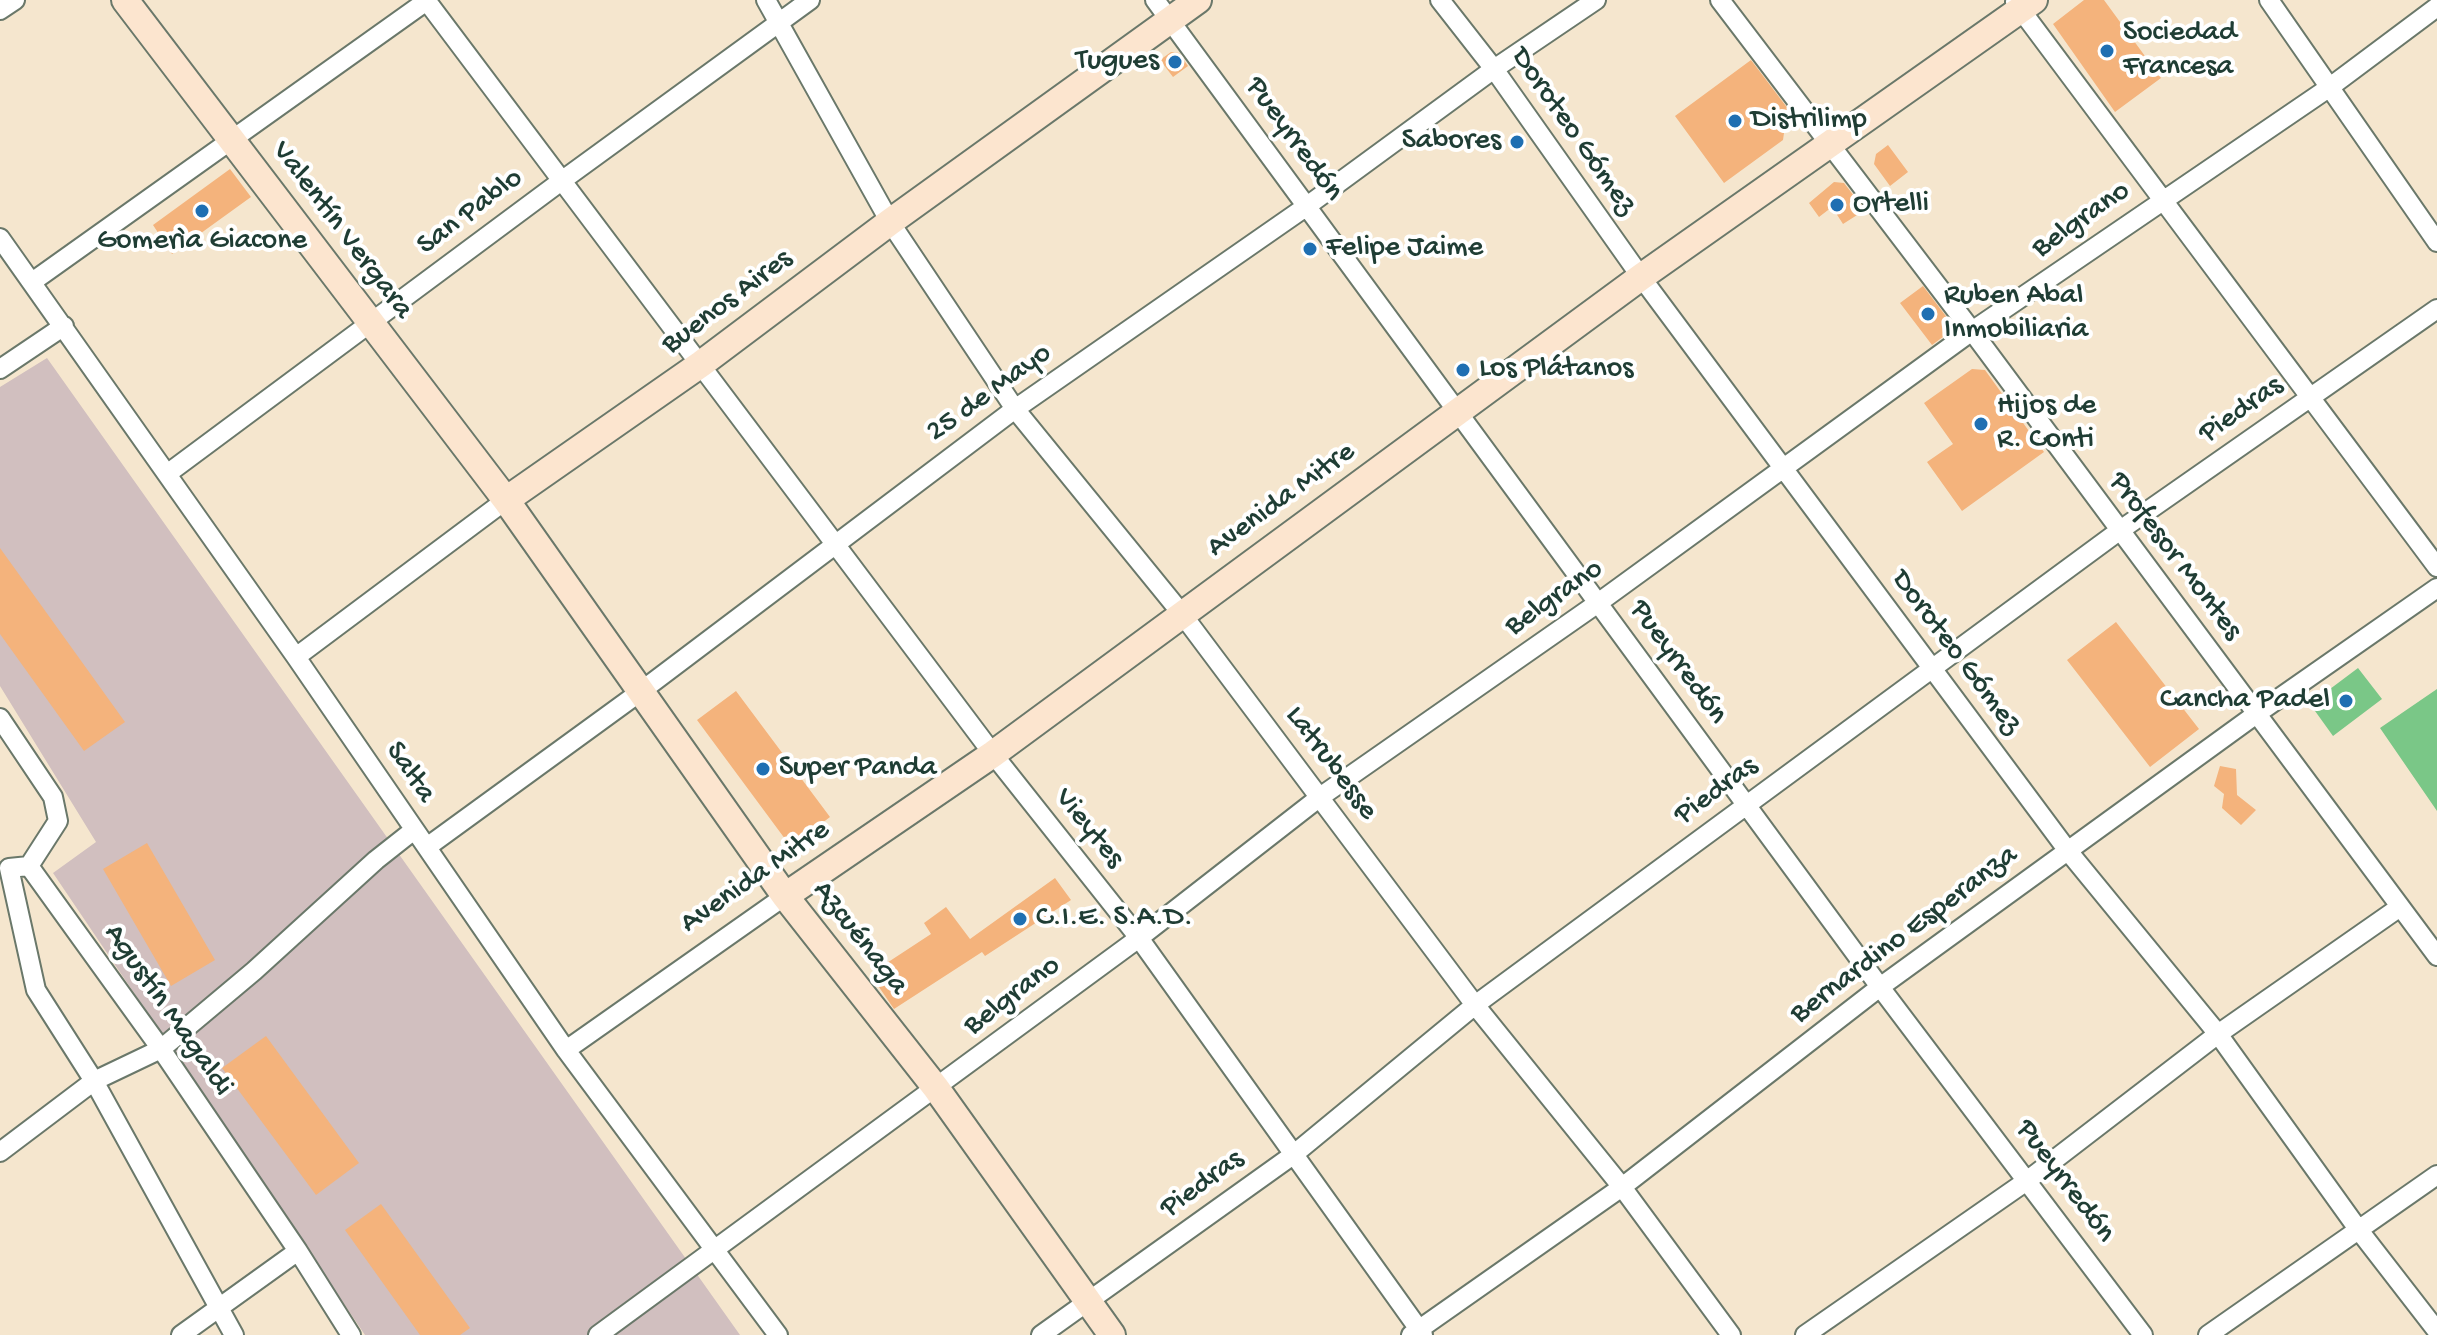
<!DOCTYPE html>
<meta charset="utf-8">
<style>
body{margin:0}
canvas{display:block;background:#f5e6ce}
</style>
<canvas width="2437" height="1335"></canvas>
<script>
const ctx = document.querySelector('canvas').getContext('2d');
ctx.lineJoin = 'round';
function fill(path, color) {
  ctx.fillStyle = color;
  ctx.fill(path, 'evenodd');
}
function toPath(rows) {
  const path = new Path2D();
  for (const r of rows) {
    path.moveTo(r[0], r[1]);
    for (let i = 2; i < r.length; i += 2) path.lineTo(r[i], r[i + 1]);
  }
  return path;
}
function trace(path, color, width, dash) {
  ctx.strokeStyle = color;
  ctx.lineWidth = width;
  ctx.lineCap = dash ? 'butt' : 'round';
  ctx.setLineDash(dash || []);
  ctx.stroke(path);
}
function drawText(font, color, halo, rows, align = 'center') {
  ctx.font = font + ' "Gochi Hand",sans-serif';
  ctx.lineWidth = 8;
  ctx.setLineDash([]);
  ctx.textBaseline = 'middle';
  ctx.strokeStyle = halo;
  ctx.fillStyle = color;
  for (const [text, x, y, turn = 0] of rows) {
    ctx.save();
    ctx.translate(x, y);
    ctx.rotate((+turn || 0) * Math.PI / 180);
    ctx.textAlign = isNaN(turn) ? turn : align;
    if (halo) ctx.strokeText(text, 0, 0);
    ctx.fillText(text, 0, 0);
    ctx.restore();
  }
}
const industrial = toPath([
 [47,358,740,1335,365,1335,53,873,96,842,0,686,0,387]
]);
const green = toPath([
 [2358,668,2382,699,2333,736,2310,704],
 [2437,689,2437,811,2380,728]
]);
const building = toPath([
 [2084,0,2104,0,2161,78,2115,112,2053,24],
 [1171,52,1179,53,1188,66,1173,77,1160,60],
 [1751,60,1795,118,1785,126,1783,140,1724,183,1675,116],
 [1888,145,1908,172,1890,186,1874,164,1876,154],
 [230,169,251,197,172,254,153,225],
 [1834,182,1844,183,1865,210,1843,224,1832,207,1819,217,1809,203],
 [1923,286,1955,328,1932,345,1900,303],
 [1972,369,1985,370,2044,452,1962,511,1927,462,1953,444,1924,403],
 [0,548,125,722,84,751,0,634],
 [2116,622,2199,729,2150,767,2067,660],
 [736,691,830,817,791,847,697,720],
 [2220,766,2236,769,2237,795,2256,810,2241,825,2222,808,2224,794,2214,786],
 [147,843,215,960,171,986,103,869],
 [1055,878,1071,900,985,956,982,952,894,1009,870,974,931,934,924,923,946,907,970,939],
 [266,1036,359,1163,316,1195,222,1068],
 [381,1204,470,1328,460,1335,420,1335,345,1230]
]);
const street = toPath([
 [426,0,993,754,1139,938,1423,1335],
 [766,0,890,222,1015,409,1182,614,1475,1005,1622,1187,1731,1335],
 [1155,0,1880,987,2143,1335],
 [1440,0,1494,69,1641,277,2068,851,2218,1034,2358,1229,2437,1331],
 [1720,0,1972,331,2437,956],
 [2269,0,2437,242],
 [2015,2,2437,567],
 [0,10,15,0],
 [0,238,296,657,566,1050,778,1335],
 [32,282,428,0],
 [0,369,64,326],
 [167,474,560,182,810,0],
 [296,657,506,500],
 [0,718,53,797,58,821,29,866,161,1049,298,1251,351,1335],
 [427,847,640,692,1015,409,1307,206,1494,69,1596,0],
 [29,866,9,868,36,990,94,1081,234,1335],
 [566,1050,785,896],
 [0,1152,94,1081,161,1049,254,971,376,860,414,830],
 [181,1335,298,1251],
 [598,1335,1139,938,1320,797,1598,603,1972,331,2330,87,2437,7],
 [1041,1335,1293,1155,1475,1005,2119,531,2437,309],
 [1411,1335,1622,1187,1880,987,2255,715,2437,588],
 [1805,1335,2028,1180,2218,1034,2400,907],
 [2208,1335,2437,1175]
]);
const secondary = toPath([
 [125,0,506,500,785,896,936,1088,1112,1335],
 [506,500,701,364,890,222,1198,0],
 [785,896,993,754,1641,277,2034,0]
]);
const markers = [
 [2107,51,8,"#1f6fb2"],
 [1175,62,8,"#1f6fb2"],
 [1735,121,8,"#1f6fb2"],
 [1517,142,8,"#1f6fb2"],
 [1837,205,8,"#1f6fb2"],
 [202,211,8,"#1f6fb2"],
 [1310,249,8,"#1f6fb2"],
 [1928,314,8,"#1f6fb2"],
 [1463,370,8,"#1f6fb2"],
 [1981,424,8,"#1f6fb2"],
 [2346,701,8,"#1f6fb2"],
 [763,769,8,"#1f6fb2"],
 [1020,919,8,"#1f6fb2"]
];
const poiNames = [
 ["Sociedad",2123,34],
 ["Francesa",2123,68],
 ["Tugues",1159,62,"right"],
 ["Distrilimp",1751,121],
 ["Sabores",1501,142,"right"],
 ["Ortelli",1853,205],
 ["Gomerìa Giacone",202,242,"center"],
 ["Felipe Jaime",1326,249],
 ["Ruben Abal",1944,297],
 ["Inmobiliaria",1944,331],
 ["Los Plátanos",1479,370],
 ["Hijos de",1997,407],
 ["R. Conti",1997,441],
 ["Cancha Padel",2330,701,"right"],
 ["Super Panda",779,769],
 ["C.I.E. S.A.D.",1036,919]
];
const streetNames = [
 ["Doroteo Gómez",1572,132,55],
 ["Pueyrredón",1293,140,54],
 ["San Pablo",471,213,-37],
 ["Belgrano",2082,221,-35],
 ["Valentín Vergara",341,231,53],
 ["Buenos Aires",728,303,-37],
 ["25 de Mayo",990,394,-36],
 ["Piedras",2242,411,-35],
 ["Avenida Mitre",1282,501,-36],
 ["Profesor Montes",2174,557,53],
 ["Belgrano",1555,599,-35],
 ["Doroteo Gómez",1955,653,53],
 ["Pueyrredón",1677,663,54],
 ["Latrubesse",1330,764,53],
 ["Salta",409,773,56],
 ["Piedras",1717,792,-36],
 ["Vieytes",1088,829,51],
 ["Avenida Mitre",756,878,-35],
 ["Bernardino Esperanza",1905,936,-37],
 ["Azcuénaga",859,939,52],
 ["Belgrano",1013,997,-37],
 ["Agustín Magaldi",167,1011,55],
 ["Pueyrredón",2064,1182,53],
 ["Piedras",1203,1185,-36]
];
fill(industrial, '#d1bfbf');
fill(green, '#7ac787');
fill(building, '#f4b37c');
trace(street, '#6a786a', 22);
trace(secondary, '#6a786a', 30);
trace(street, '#fff', 18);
trace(secondary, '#fce5cf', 26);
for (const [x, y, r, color] of markers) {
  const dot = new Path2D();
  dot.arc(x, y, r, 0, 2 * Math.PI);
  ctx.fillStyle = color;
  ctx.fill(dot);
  trace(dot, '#fff', 3);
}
drawText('30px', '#1f3d34', '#fff', poiNames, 'left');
drawText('30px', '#1f3d34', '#fff', streetNames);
</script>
